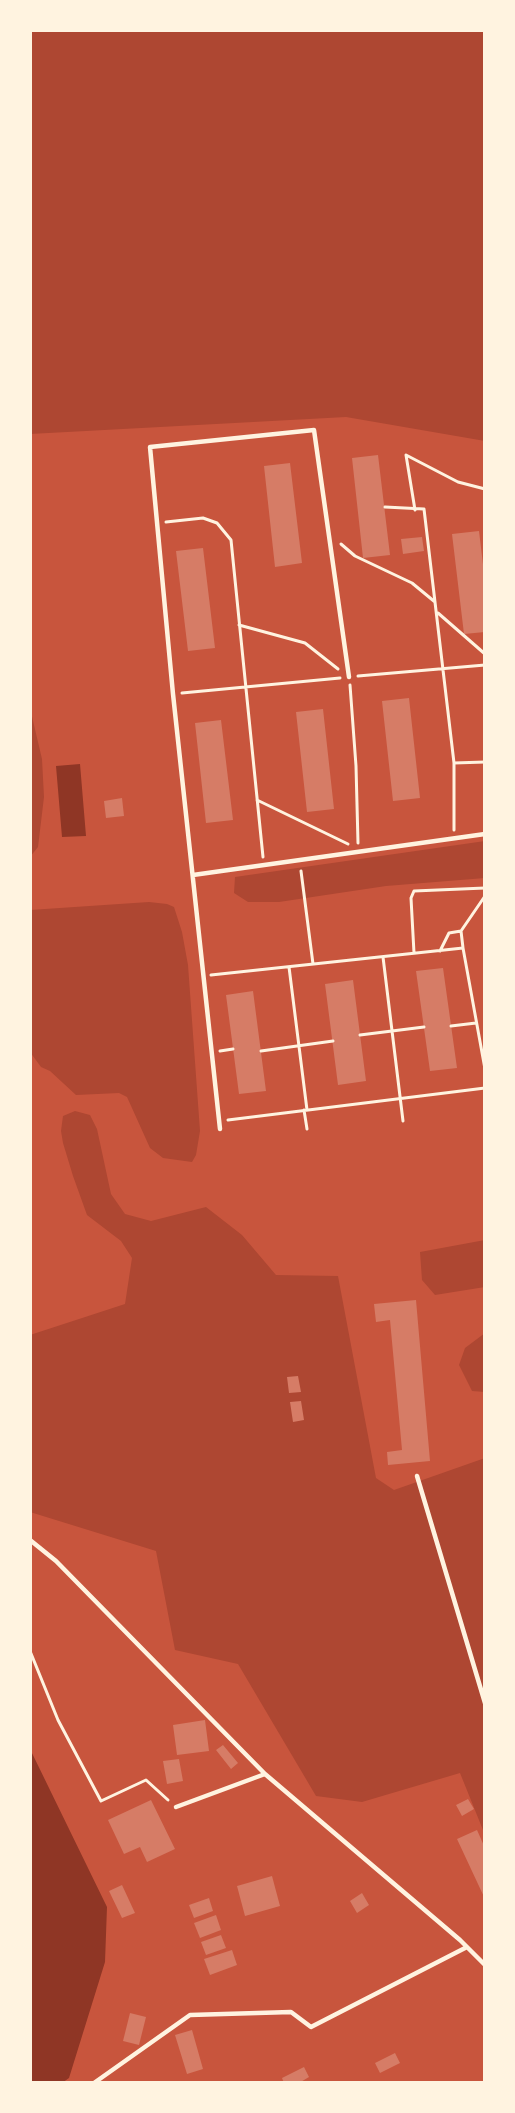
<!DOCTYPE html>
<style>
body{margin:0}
#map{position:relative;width:515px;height:2113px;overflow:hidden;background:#c8553d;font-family:"IBM Plex Sans",sans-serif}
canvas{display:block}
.frame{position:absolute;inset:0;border:32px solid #fff3e0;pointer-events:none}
</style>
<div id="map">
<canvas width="515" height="2113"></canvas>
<div class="frame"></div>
</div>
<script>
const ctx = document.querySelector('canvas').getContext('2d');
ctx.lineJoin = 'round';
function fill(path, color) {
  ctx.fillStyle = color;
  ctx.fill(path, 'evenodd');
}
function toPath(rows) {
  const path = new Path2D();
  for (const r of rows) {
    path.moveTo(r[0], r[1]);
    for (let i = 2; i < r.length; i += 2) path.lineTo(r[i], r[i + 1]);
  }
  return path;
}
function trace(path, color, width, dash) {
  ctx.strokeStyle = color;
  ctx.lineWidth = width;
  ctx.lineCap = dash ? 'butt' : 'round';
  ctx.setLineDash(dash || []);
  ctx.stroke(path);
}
const green = toPath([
 [30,30,485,30,485,441,346,417,30,434],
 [30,708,42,759,44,797,38,847,30,857],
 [485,841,485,878,386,886,279,902,248,902,234,893,235,877],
 [149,902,167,904,174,907,182,932,188,965,200,1131,196,1155,192,1162,163,1158,150,1148,127,1097,119,1093,76,1095,50,1071,41,1067,30,1052,30,910],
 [75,1111,90,1115,97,1129,111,1194,125,1214,151,1221,206,1207,242,1235,276,1275,338,1276,376,1478,394,1490,485,1458,485,1835,460,1773,362,1802,316,1796,238,1664,175,1650,156,1551,30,1512,30,1335,125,1304,132,1258,121,1241,87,1215,73,1176,63,1143,61,1131,63,1116],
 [485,1240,485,1287,435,1295,422,1280,420,1252],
 [485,1333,485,1392,472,1391,459,1365,465,1348]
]);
const water = toPath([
 [80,764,86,836,62,837,56,766],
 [30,1749,107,1907,105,1962,69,2078,62,2083,30,2083]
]);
const building = toPath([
 [378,455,390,555,363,558,352,458],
 [290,463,302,563,275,567,264,466],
 [479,531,485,581,485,632,464,634,452,534],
 [422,537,424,551,403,554,401,539],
 [203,548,215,648,188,651,176,551],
 [409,698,420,798,393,801,382,701],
 [323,709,334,809,307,812,296,712],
 [221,720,233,820,206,823,195,723],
 [122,798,124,816,106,818,104,801],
 [443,968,457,1068,430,1071,416,971],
 [353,980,366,1081,338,1085,325,984],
 [253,991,266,1091,239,1094,226,995],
 [416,1300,430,1461,388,1465,387,1452,402,1450,390,1320,376,1322,374,1304],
 [298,1376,301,1392,289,1393,287,1377],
 [301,1401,304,1420,293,1422,290,1402],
 [205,1720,209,1751,177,1755,173,1725],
 [223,1745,238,1763,231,1769,216,1750],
 [179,1759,183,1781,167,1784,163,1761],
 [468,1799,474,1809,462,1816,456,1805],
 [151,1800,175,1849,147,1862,140,1847,124,1854,108,1820],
 [477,1830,485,1848,485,1899,457,1839],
 [272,1876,280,1906,245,1916,237,1886],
 [122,1885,135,1913,122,1918,109,1891],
 [362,1893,369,1905,357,1913,350,1901],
 [209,1898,213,1911,194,1918,189,1905],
 [216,1915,221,1930,200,1938,194,1923],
 [221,1935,226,1948,206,1955,201,1942],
 [232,1950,237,1965,210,1975,204,1959],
 [130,2013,146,2017,139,2045,123,2041],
 [192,2030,203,2069,187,2074,175,2035],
 [395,2053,400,2063,380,2073,375,2063],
 [304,2067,309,2077,299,2083,284,2083,282,2078]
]);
const path = toPath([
 [385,507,424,509,454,763,454,830],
 [415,510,406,455,458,482,485,489],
 [166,522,203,518,217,523,231,540,263,857],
 [341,544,355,556,412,583,435,602],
 [438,613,485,654],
 [239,625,305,643,338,669],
 [358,676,485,665],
 [350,685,356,766,358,843],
 [182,693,340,678],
 [454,763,485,762],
 [257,800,348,844],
 [301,871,313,964],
 [463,948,461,931,485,896],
 [440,951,449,933,461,931],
 [414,953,411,898,414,891,485,888],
 [383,957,403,1121],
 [289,967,307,1110],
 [211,975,463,948,485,1069],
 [451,1026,476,1023],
 [360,1035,424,1027],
 [220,1051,233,1049],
 [261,1051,333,1041],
 [304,1110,307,1129],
 [228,1120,485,1088],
 [30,1651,58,1720,101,1801,146,1780,168,1800]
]);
const service = toPath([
 [193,875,485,834],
 [220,1129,173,694,150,447,314,430,349,677],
 [417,1476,485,1703],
 [30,1540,56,1561,265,1774],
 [176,1807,265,1774,460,1940,485,1965],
 [94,2083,190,2015,291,2012,311,2027,467,1947]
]);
fill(green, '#ae4732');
fill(water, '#8f3625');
fill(building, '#d67c66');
trace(path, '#fff3e0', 3);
trace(service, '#fff3e0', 4.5);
</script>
